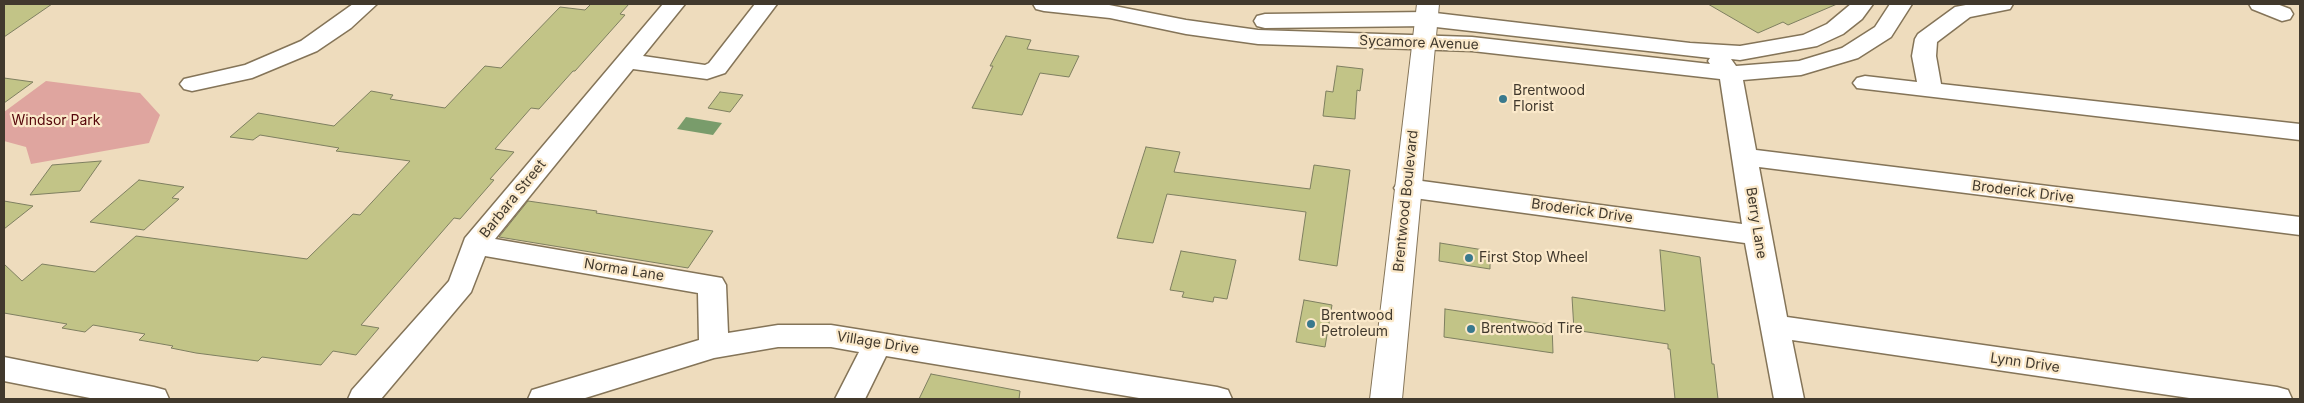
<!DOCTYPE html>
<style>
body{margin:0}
#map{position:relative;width:2304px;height:403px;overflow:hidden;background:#eedcbd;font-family:Inter,sans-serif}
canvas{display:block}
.frame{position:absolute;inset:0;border:5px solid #41392d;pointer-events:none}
</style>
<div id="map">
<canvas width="2304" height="403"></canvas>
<div class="frame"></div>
</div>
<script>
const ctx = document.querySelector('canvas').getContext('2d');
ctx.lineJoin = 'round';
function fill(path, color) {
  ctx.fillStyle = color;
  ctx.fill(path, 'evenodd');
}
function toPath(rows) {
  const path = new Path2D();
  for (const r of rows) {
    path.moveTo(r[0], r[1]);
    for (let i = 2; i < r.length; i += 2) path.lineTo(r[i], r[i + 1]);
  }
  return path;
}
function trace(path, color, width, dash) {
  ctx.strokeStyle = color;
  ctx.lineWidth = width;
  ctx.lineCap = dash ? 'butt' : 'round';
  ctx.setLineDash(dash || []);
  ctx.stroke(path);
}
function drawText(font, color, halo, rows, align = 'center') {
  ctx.font = font + ' Inter,sans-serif';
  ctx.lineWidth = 4.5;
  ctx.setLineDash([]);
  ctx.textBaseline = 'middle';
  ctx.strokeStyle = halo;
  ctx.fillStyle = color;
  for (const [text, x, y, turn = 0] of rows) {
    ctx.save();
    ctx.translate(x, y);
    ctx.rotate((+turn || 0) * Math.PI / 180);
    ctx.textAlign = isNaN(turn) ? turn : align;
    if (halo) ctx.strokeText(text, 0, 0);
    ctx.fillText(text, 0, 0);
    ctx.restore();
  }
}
const green = toPath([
 [46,81,140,93,160,115,149,143,31,164,26,147,4,141,4,112]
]);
const water = toPath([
 [686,117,722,123,713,135,677,129]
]);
const building = toPath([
 [4,4,52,4,4,37,4,4],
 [591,4,629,4,620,14,625,15,575,71,573,71,539,109,531,108,495,149,514,152,490,179,494,180,460,219,454,218,361,325,379,328,356,355,333,351,321,365,262,357,258,361,196,353,171,348,173,346,139,340,145,334,93,325,85,332,62,328,67,324,4,313,4,264,22,281,42,264,95,272,136,236,307,259,353,214,360,215,410,161,336,151,339,148,260,135,253,140,230,137,258,113,334,126,371,91,393,95,390,99,445,108,485,66,501,68,560,7,585,10,591,4],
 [1708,4,1837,4,1788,25,1783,22,1758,33,1708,4],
 [1006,36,1031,40,1027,49,1079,56,1069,77,1040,73,1022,115,972,108,993,66,990,66,1006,36],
 [1337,66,1363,69,1360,91,1357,90,1355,119,1323,116,1326,91,1333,92,1337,66],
 [4,78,33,82,4,103,4,78],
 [720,92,743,95,730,112,708,108,720,92],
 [1146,147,1180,152,1174,172,1310,189,1314,165,1350,170,1337,266,1299,260,1306,212,1167,194,1153,243,1117,238,1146,147],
 [101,161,80,191,30,195,52,165,101,161],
 [139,180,184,187,172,198,179,199,144,230,90,222,139,180],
 [4,201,33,206,4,229,4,201],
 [528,201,597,211,596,213,713,231,688,268,499,237,528,201],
 [1440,243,1490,251,1490,269,1439,261,1440,243],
 [1660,250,1700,257,1712,364,1714,364,1718,399,1675,399,1670,349,1668,349,1668,344,1574,330,1572,297,1665,311,1660,250],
 [1181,251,1236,260,1227,299,1214,297,1213,302,1182,297,1184,292,1170,290,1181,251],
 [1304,300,1332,305,1325,347,1296,342,1304,300],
 [1445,309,1552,325,1553,353,1444,337,1445,309],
 [931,374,1020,391,1019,399,919,399,931,374]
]);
const minor = toPath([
 [353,4,377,4,351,28,317,51,252,78,192,91,184,89,180,84,184,79,245,65,301,41,353,4],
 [663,4,685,4,643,56,705,65,709,63,755,4,777,4,725,73,707,79,633,69,495,239,722,278,726,285,728,333,778,325,831,325,1217,387,1228,390,1232,399,1145,399,886,356,865,399,835,399,859,352,831,347,778,347,714,358,582,399,528,399,532,390,699,340,698,293,485,256,471,292,381,399,348,399,352,390,449,281,465,238,663,4],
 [1033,4,1104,4,1186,20,1258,30,1472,37,1710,64,1708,61,1710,58,1427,26,1265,28,1257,26,1254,21,1257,16,1265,14,1427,12,1690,43,1740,46,1803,35,1827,24,1851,4,1873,4,1862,19,1843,34,1817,46,1740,60,1731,59,1736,66,1799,61,1842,48,1875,27,1890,4,1912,4,1891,37,1858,58,1801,75,1743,80,1756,150,2300,217,2300,235,1759,167,1787,317,2277,387,2288,390,2292,399,2196,399,1792,340,1804,399,1774,399,1745,243,1407,197,1398,194,1394,188,1398,182,1407,179,1742,224,1720,79,1472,51,1258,44,1186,34,1110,18,1044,11,1036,9,1033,4],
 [1971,4,2013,4,2010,9,1970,17,1937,42,1936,56,1941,84,2300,124,2300,140,1857,88,1853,83,1857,78,1865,76,1917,82,1912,56,1915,39,1918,34,1955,7,1971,4],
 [2249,4,2277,4,2290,9,2293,14,2290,19,2282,21,2252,9,2249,4],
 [4,357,154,387,165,390,169,399,95,399,4,381,4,357]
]);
const major = toPath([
 [1417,4,1439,4,1402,399,1370,399,1417,4]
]);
const markers = [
 [1503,99,5,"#39798d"],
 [1469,258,5,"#39798d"],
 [1311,324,5,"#39798d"],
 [1471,329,5,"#39798d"]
];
const streetNames = [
 ["Sycamore Avenue",1419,43,2],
 ["Broderick Drive",2023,192,7],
 ["Barbara Street",513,199,-51],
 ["Brentwood Boulevard",1406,201,-84],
 ["Broderick Drive",1582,211,8],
 ["Berry Lane",1756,223,81],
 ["Norma Lane",624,270,9],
 ["Village Drive",878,343,9],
 ["Lynn Drive",2025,363,8]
];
const poiNames = [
 ["Brentwood",1513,91],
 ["Florist",1513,107],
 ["First Stop Wheel",1479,258],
 ["Brentwood",1321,316],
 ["Petroleum",1321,332],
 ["Brentwood Tire",1481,329]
];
const parkNames = [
 ["Windsor Park",56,121]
];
fill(green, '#dfa59f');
fill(water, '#799c6b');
fill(building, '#c2c487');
trace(building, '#7e7f60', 1);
trace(minor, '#847458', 3);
trace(major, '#847458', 2);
fill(minor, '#fff');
fill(major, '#fff');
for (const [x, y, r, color] of markers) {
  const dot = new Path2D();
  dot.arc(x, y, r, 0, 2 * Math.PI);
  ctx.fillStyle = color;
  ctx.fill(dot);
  trace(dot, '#fbe9ca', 2);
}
drawText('14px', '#41392d', '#fbe9ca', streetNames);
drawText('14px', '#41392d', '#fbe9ca', poiNames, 'left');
drawText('14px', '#56070b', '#fbe9ca', parkNames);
</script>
